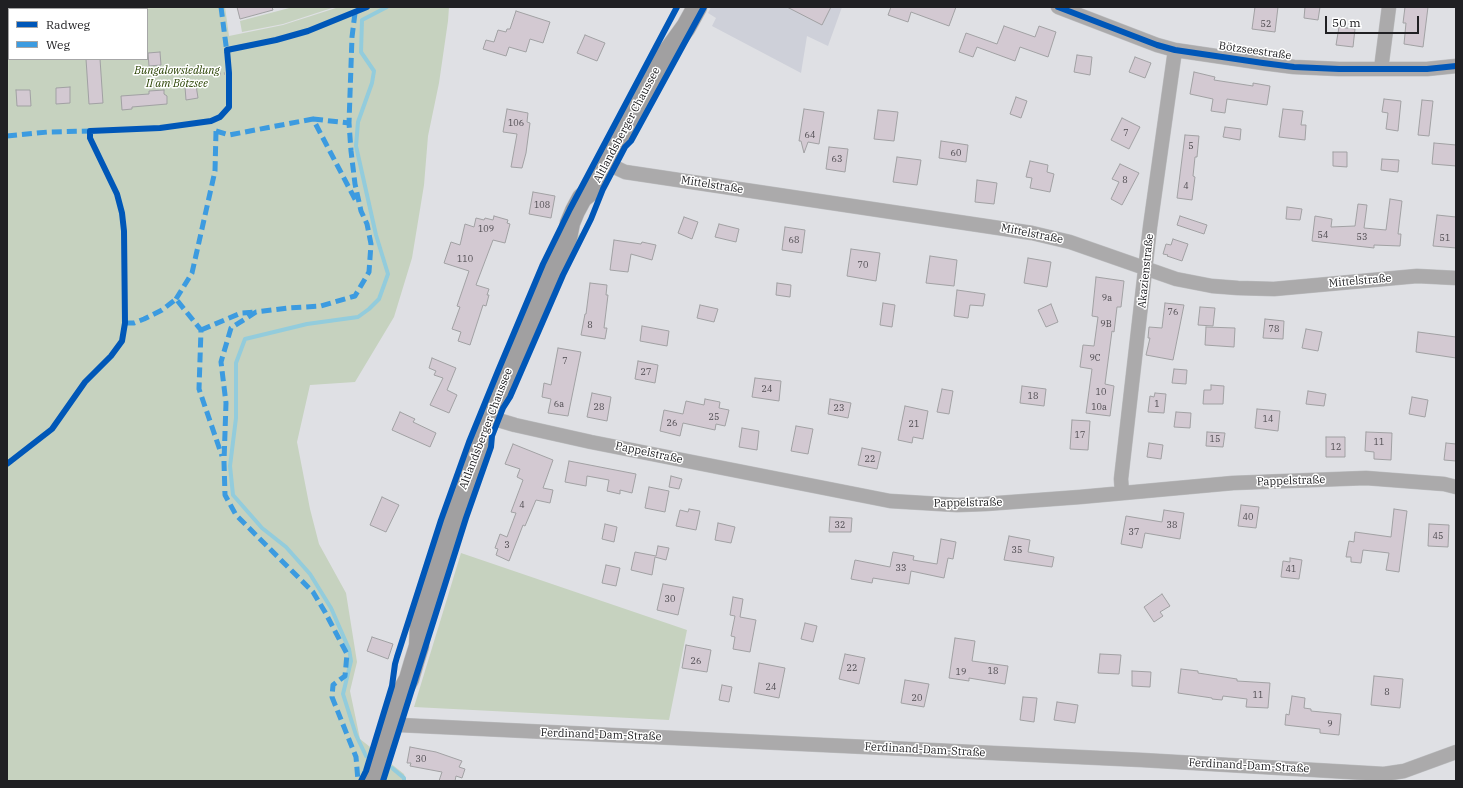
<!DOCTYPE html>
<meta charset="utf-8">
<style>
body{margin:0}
#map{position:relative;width:1463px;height:788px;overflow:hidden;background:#dfe0e4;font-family:"IBM Plex Serif",serif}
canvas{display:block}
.frame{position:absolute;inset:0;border:8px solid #202023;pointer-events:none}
.legend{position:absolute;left:8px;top:8px;width:140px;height:52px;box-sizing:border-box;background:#fff;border:1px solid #a6a6a7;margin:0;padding:5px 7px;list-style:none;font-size:12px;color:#202023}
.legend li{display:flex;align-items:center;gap:8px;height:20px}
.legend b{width:20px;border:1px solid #a6a6a7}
.scale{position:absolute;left:1325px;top:16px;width:94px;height:18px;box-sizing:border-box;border:2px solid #202023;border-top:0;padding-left:5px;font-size:12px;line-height:14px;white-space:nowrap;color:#202023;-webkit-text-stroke:3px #fff;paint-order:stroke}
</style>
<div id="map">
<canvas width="1463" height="788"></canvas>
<div class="frame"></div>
<ul class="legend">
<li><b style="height:5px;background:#0057b8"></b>Radweg</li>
<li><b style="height:5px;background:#3c9be0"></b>Weg</li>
</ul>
<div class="scale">50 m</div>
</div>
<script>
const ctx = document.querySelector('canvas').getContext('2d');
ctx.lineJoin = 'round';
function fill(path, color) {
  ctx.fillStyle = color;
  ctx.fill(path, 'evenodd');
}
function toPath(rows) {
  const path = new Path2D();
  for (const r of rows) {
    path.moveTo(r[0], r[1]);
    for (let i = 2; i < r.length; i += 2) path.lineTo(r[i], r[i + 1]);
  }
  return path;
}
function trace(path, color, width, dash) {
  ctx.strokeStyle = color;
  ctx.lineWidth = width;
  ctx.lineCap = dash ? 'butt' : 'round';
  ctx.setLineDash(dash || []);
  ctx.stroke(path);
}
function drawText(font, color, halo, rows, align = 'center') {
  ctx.font = font + ' "IBM Plex Serif",serif';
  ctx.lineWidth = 3;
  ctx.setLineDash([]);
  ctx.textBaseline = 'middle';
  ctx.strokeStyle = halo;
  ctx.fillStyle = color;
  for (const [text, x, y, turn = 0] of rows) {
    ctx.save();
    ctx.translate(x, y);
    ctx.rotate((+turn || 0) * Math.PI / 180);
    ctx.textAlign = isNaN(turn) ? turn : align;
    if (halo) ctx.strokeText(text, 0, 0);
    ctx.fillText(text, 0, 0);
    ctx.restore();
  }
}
const built = toPath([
 [711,7,842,7,828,46,807,36,801,73,712,26,716,18,708,13]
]);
const green = toPath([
 [7,7,225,7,229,36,283,25,339,7,449,7,448,21,439,83,428,136,424,185,412,258,394,317,355,382,310,385,297,442,310,509,319,544,346,593,357,662,350,691,360,739,404,774,406,781,7,781],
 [9,9,147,9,147,59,9,59],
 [293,7,335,7,283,24,242,32,240,21],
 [580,233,582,234,555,291,551,287,570,248],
 [461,553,687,630,669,720,414,707]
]);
const stream = toPath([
 [366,756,356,735,343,694,351,661,349,649,331,608,310,574,286,547,262,528,233,495,230,466,236,418,236,363,245,339,307,324,358,317,369,309,379,299,388,274,376,235,356,146,358,122,372,83,374,71,361,52,362,20,387,7],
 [392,768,404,778,404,781]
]);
const building = toPath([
 [237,7,272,7,273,10,240,19,237,7],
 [787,7,831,7,822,25,787,7],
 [891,7,956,7,949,26,911,12,908,22,888,15,891,7],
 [1255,7,1278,7,1275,32,1252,29,1255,7],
 [1305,7,1320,7,1318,20,1304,18,1305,7],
 [1405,7,1428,7,1423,47,1404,44,1406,23,1403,23,1405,7],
 [516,11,550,22,543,43,530,39,526,52,509,47,506,56,483,49,486,40,494,42,498,30,506,32,507,29,510,29,516,11],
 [1004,26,1035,37,1039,26,1056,32,1048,57,1020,47,1015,61,977,47,973,57,959,52,966,33,997,44,1004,26],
 [1339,27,1355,29,1353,47,1336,45,1339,27],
 [585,35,605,43,597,61,577,53,585,35],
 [160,52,161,65,149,66,148,53,160,52],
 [1077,55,1092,57,1090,75,1074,72,1077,55],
 [1135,57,1151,63,1145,78,1129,72,1135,57],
 [86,59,100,59,103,103,89,104,86,59],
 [1194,72,1215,77,1214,80,1253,86,1253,83,1270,86,1267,105,1227,99,1225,113,1211,111,1213,99,1190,94,1194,72],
 [196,85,198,98,186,100,185,87,196,85],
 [70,87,70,103,56,104,56,88,70,87],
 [16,90,30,90,31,106,17,106,16,90],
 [164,90,164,94,167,96,167,104,132,107,132,109,122,110,121,96,149,94,149,91,164,90],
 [1016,97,1027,101,1021,118,1010,114,1016,97],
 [1384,99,1401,101,1398,131,1386,129,1388,113,1382,112,1384,99],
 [1422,100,1433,101,1429,136,1418,135,1422,100],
 [507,109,528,113,527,122,530,123,526,153,522,168,511,167,517,134,503,132,507,109],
 [804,109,824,112,819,144,808,142,804,153,801,141,799,141,804,109],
 [1283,109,1303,111,1301,125,1306,125,1305,140,1279,137,1283,109],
 [878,110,898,112,894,141,874,139,878,110],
 [1122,118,1140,127,1129,149,1111,140,1122,118],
 [1225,127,1241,129,1240,140,1223,137,1225,127],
 [1185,135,1199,136,1197,157,1195,157,1193,176,1195,177,1192,200,1177,198,1185,135],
 [941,141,968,145,966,162,939,158,941,141],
 [1434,143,1456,145,1456,166,1432,164,1434,143],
 [829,147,848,149,845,172,826,169,829,147],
 [1333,152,1347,152,1347,167,1333,166,1333,152],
 [897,157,921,160,917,185,893,182,897,157],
 [1382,159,1399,160,1398,172,1381,170,1382,159],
 [1030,161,1048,165,1047,172,1054,174,1050,192,1030,188,1032,178,1026,177,1030,161],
 [1120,164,1139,173,1122,205,1111,199,1119,182,1112,179,1120,164],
 [977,180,997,183,994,204,975,202,977,180],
 [533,192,555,196,551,218,529,214,533,192],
 [1390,199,1402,201,1398,234,1401,234,1400,246,1374,245,1374,248,1312,241,1315,216,1332,219,1331,227,1355,226,1358,204,1367,205,1364,228,1386,230,1390,199],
 [1287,207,1302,209,1300,220,1286,219,1287,207],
 [1437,215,1456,217,1456,248,1433,246,1437,215],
 [494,216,508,220,507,223,510,224,505,243,493,240,476,285,489,289,487,295,489,295,486,306,483,305,470,345,458,341,461,332,452,329,460,307,457,306,469,271,444,263,451,242,460,245,465,224,474,227,476,218,484,220,485,218,493,220,494,216],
 [1180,216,1207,225,1204,234,1177,225,1180,216],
 [684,217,698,222,692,239,678,233,684,217],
 [719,224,739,229,736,242,715,237,719,224],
 [785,227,805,230,802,253,782,250,785,227],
 [1173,239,1188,244,1182,261,1167,256,1168,255,1163,254,1166,244,1171,245,1173,239],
 [614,240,641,244,642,242,656,245,652,260,631,254,628,272,610,270,614,240],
 [851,249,880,253,876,281,847,276,851,249],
 [930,256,957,260,954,286,926,283,930,256],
 [1028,258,1051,262,1047,287,1024,283,1028,258],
 [1096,277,1124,281,1121,307,1117,307,1114,332,1112,331,1105,384,1114,386,1110,416,1086,413,1092,369,1080,367,1083,345,1094,346,1098,317,1092,316,1096,277],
 [590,283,607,285,606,295,608,295,604,328,607,328,605,339,581,335,585,314,586,314,590,283],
 [777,283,791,285,790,297,776,295,777,283],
 [957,290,985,294,983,306,970,305,968,318,954,316,957,290],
 [883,303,895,305,892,327,880,325,883,303],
 [1165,303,1184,305,1173,360,1146,355,1150,338,1148,338,1149,327,1162,328,1165,303],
 [1051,304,1058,322,1046,327,1038,310,1051,304],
 [700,305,718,309,714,322,697,318,700,305],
 [1200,307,1215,308,1213,326,1198,325,1200,307],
 [1265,319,1284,321,1283,339,1263,338,1265,319],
 [642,326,669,331,667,346,640,341,642,326],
 [1206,327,1235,328,1234,347,1205,345,1206,327],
 [1306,329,1322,332,1318,351,1302,348,1306,329],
 [1418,332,1456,337,1456,358,1416,352,1418,332],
 [558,348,581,352,568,416,548,413,551,399,542,397,544,383,551,385,558,348],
 [432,358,456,368,447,390,457,395,449,413,430,405,443,378,434,375,436,371,429,368,432,358],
 [638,361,658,365,655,383,635,379,638,361],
 [1174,369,1187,370,1186,384,1172,383,1174,369],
 [755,378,781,381,779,401,752,397,755,378],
 [1211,385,1224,386,1223,404,1203,404,1204,390,1211,390,1211,385],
 [1022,386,1046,389,1044,406,1020,403,1022,386],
 [942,389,953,391,949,414,937,412,942,389],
 [1308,391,1326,394,1324,406,1306,404,1308,391],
 [592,393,611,397,607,421,587,417,592,393],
 [1155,393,1166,394,1164,413,1148,412,1150,396,1154,397,1155,393],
 [1412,397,1428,400,1425,417,1409,414,1412,397],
 [705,399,720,402,719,408,729,410,725,426,716,424,715,430,683,423,680,436,660,431,664,410,683,414,686,401,704,405,705,399],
 [830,399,851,403,848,418,828,414,830,399],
 [905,406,928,411,923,439,913,437,912,443,898,440,905,406],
 [1257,409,1280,411,1278,431,1255,428,1257,409],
 [400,412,415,419,413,422,436,433,430,447,392,430,400,412],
 [1176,412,1191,413,1190,428,1174,427,1176,412],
 [1072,420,1090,421,1088,450,1070,449,1072,420],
 [796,426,813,429,808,454,791,451,796,426],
 [742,428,759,431,757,450,739,447,742,428],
 [1207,432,1225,433,1223,447,1206,446,1207,432],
 [1366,432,1392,433,1391,460,1374,459,1374,452,1365,451,1366,432],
 [1326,437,1345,437,1345,457,1326,457,1326,437],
 [1149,443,1163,445,1161,459,1147,457,1149,443],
 [1446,443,1456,444,1456,461,1444,460,1446,443],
 [513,444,553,460,543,488,553,490,550,503,536,500,525,526,523,525,509,561,496,555,498,549,495,548,500,534,507,537,516,513,511,512,523,480,517,477,520,469,505,464,513,444],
 [862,448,881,452,877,469,858,465,862,448],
 [569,461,636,474,632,493,620,490,620,494,607,491,609,480,587,476,586,486,565,482,569,461],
 [671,476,682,479,679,489,669,487,671,476],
 [649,487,669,491,665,512,645,508,649,487],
 [382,497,399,505,386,532,370,525,382,497],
 [1241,505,1259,507,1256,528,1238,526,1241,505],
 [689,509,700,511,696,530,676,526,680,510,688,512,689,509],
 [1394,509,1407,511,1399,572,1386,570,1389,553,1363,550,1361,563,1351,562,1351,557,1346,557,1349,541,1354,542,1355,532,1391,537,1394,509],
 [1164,510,1184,513,1180,539,1145,533,1142,548,1121,544,1126,516,1162,522,1164,510],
 [830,517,852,518,851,532,829,532,830,517],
 [718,523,735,527,731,543,715,540,718,523],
 [605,524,617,527,614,542,602,539,605,524],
 [1429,524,1449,525,1448,547,1428,546,1429,524],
 [1009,536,1030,540,1028,552,1054,557,1052,567,1004,560,1009,536],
 [941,539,956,542,953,559,948,558,944,578,911,571,909,584,873,578,872,583,851,579,855,560,890,567,893,552,914,556,913,560,937,564,941,539],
 [658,546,669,548,666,560,655,557,652,575,631,570,635,552,656,556,658,546],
 [1290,558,1302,560,1299,579,1281,577,1283,561,1290,562,1290,558],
 [606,565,620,568,616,586,602,583,606,565],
 [663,584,684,588,678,615,657,610,663,584],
 [1162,594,1170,606,1160,612,1163,616,1154,622,1144,607,1162,594],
 [733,597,743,599,740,617,756,620,750,652,733,649,735,637,731,636,735,616,730,615,733,597],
 [805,623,817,626,813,642,801,639,805,623],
 [372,637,393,644,388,659,367,651,372,637],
 [955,638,975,641,972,661,1008,666,1005,684,969,678,969,681,949,678,955,638],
 [686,645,711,650,707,672,682,668,686,645],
 [845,654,865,658,859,684,839,679,845,654],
 [1100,654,1121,655,1119,674,1098,673,1100,654],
 [759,663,785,668,779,698,754,693,759,663],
 [1181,669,1198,671,1198,673,1237,679,1237,681,1270,683,1268,708,1246,707,1247,699,1223,696,1222,700,1212,699,1212,698,1178,693,1181,669],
 [1132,671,1151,672,1150,687,1132,686,1132,671],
 [1374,676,1403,679,1400,708,1371,705,1374,676],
 [905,680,929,684,924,707,901,703,905,680],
 [722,685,732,687,729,702,719,700,722,685],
 [1292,696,1305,698,1304,708,1311,709,1311,711,1341,714,1339,735,1320,733,1320,729,1285,725,1286,714,1289,715,1292,696],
 [1023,697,1037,698,1034,722,1020,720,1023,697],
 [1057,702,1078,705,1075,723,1054,720,1057,702],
 [410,747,436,752,462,761,459,767,465,769,462,778,456,776,455,781,439,781,442,772,410,766,411,763,407,763,410,747]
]);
const path = toPath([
 [212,75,229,73]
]);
const street = toPath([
 [1058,7,1157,45,1175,50,1263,63,1294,67,1339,69,1427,69,1456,66],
 [1381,69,1389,7],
 [606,163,625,172,1032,233,1070,242,1176,279,1212,286,1238,288,1274,289,1417,276,1456,278],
 [488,417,515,425,591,442,890,501,957,505,985,504,1080,497,1233,483,1366,478,1444,484,1456,487],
 [1122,493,1121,479,1150,227,1175,50],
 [391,722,400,725,420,726,1142,760,1384,774,1404,771,1456,752]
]);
const secondary = toPath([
 [374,781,375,776,397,701,409,679,414,662,419,646,420,626,452,523,488,417,543,289,567,238,570,223,575,211,582,198,592,190,662,60,686,27,697,7]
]);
const quiet = toPath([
 [221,7,227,53],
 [355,13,352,37,349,123,351,151,355,184,361,211,367,224,371,244,369,272,355,296,321,306,288,308,256,312,231,328,221,362,226,403,224,462,225,495,236,515,313,592,325,612,347,654,345,676,333,685,332,697,356,757,358,781],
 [313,119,349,123],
 [216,131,229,135,313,119,357,203],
 [7,136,48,132,93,131],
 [176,299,192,273,215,171,216,131,214,127],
 [125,323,134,323,144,319,162,310,176,299,201,330,199,389,222,456],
 [201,330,241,313,256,312]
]);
const cycleway = toPath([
 [1058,7,1157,45,1175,50,1263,63,1294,67,1339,69,1427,69,1456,66],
 [7,464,52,429,85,382,111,356,122,341,125,323,124,231,122,213,117,194,90,138,90,131,160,128,211,121,220,117,229,107,229,73,227,50,276,40,308,31,367,7],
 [361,781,366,771,392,686,395,664,397,657,441,520,469,442,498,371,543,264,570,209,677,7],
 [383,781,466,518,491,447,492,436,503,408,510,397,563,275,591,219,603,189,625,147,631,141,704,7]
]);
const numberNames = [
 ["52",1266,24],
 ["106",516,123],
 ["7",1126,133],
 ["64",810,135],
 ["5",1191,146],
 ["60",956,153],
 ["63",837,159],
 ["8",1125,180],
 ["4",1186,186],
 ["108",542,205],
 ["109",486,229],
 ["54",1323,235],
 ["53",1362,237],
 ["51",1445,238],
 ["68",794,240],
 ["110",465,259],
 ["70",863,265],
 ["9a",1107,298],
 ["76",1173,312],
 ["9B",1106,324],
 ["8",590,325],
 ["78",1274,329],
 ["9C",1095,358],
 ["7",565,361],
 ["27",646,372],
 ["24",767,389],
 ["10",1101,392],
 ["18",1033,396],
 ["6a",559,404],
 ["1",1157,404],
 ["28",599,407],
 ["10a",1099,407],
 ["23",839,408],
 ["25",714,417],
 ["14",1268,419],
 ["26",672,423],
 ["21",914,424],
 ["17",1080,435],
 ["15",1215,439],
 ["11",1379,442],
 ["12",1336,447],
 ["22",870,459],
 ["4",522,505],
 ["40",1248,517],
 ["32",840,525],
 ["38",1172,525],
 ["37",1134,532],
 ["45",1438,536],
 ["3",507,545],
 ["35",1017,550],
 ["33",901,568],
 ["41",1291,569],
 ["30",670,599],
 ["26",696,661],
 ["22",852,668],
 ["18",993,671],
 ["19",961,672],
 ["24",771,687],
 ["8",1387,692],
 ["11",1258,695],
 ["20",917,698],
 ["9",1330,724],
 ["30",421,759]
];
const streetNames = [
 ["Bötzseestraße",1255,51,8],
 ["Altlandsberger Chaussee",627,125,-62],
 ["Mittelstraße",712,185,9],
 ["Mittelstraße",1032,234,11],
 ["Akazienstraße",1146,271,-84],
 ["Mittelstraße",1360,281,-5],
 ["Altlandsberger Chaussee",486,429,-69],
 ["Pappelstraße",649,453,12],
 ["Pappelstraße",1291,481,-2],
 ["Pappelstraße",968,503,-1],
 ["Ferdinand-Dam-Straße",601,735,2],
 ["Ferdinand-Dam-Straße",925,750,3],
 ["Ferdinand-Dam-Straße",1249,766,3]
];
const parkNames = [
 ["Bungalowsiedlung",177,71],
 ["II am Bötzsee",177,84]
];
fill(built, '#ced0d9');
fill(green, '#c6d2bf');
trace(stream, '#93ccdc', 4);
fill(building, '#d3c9d2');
trace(building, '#a1a1a3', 1);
trace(street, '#bdbec0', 15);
trace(secondary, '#bdbec0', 21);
trace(path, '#abaaac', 2.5, [1, 3]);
trace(street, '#abaaab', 14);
trace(secondary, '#a1a0a1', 20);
trace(quiet, '#3c9be0', 5, [10, 5]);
trace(cycleway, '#0057b8', 6);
drawText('9px', '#4d4a4f', null, numberNames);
drawText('11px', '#202023', '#fff', streetNames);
drawText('italic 11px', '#284101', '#fff', parkNames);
</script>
